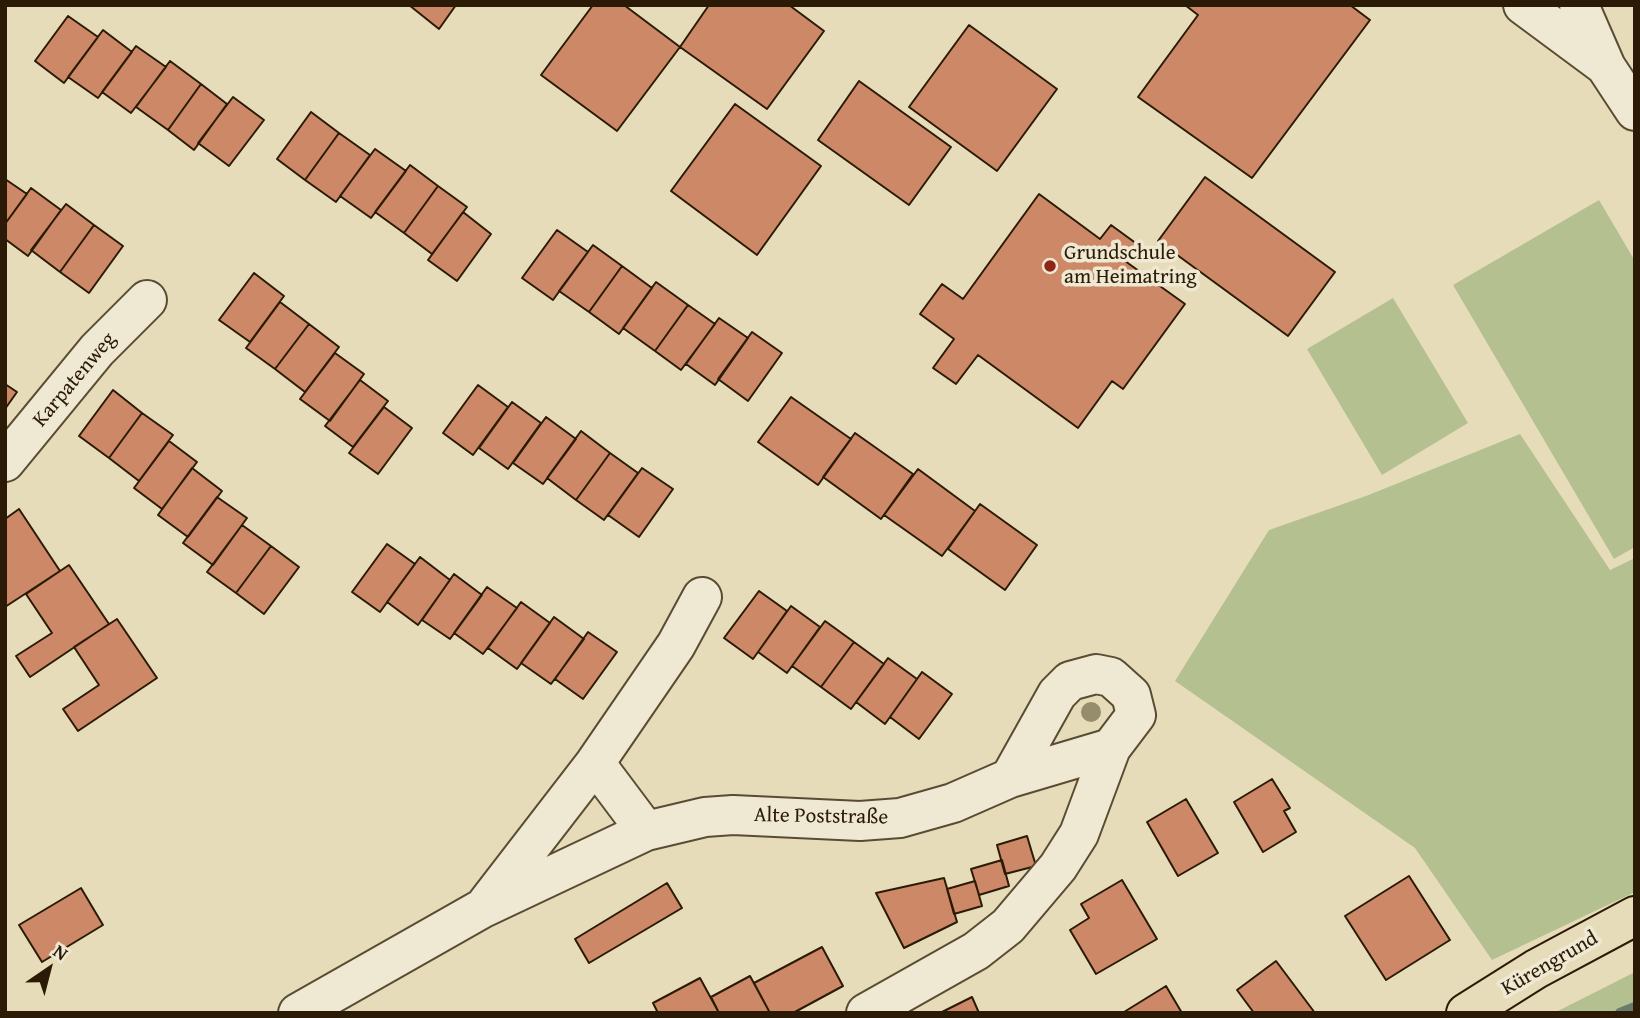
<!DOCTYPE html>
<meta charset="utf-8">
<style>
body{margin:0}
#map{position:relative;width:1640px;height:1018px;overflow:hidden;background:#e7dcb9;font-family:"Gentium Book Plus",serif}
canvas{display:block}
.frame{position:absolute;inset:0;border:7px solid #2b1b06;pointer-events:none}
.north{position:absolute;left:14px;top:934px;width:70px;height:70px;-webkit-text-stroke:5px #efe8d2;paint-order:stroke;rotate:35deg;font-size:19px;font-weight:700;line-height:28px;text-align:center;color:#2b1b06}
.north::after{content:'';display:block;margin:auto;width:24px;height:32px;background:#2b1b06;clip-path:polygon(50% 0,100% 100%,50% 72%,0 100%)}
</style>
<div id="map">
<canvas width="1640" height="1018"></canvas>
<div class="frame"></div>
<div class="north">N</div>
</div>
<script>
const ctx = document.querySelector('canvas').getContext('2d');
ctx.lineJoin = 'round';
function fill(path, color) {
  ctx.fillStyle = color;
  ctx.fill(path, 'evenodd');
}
function toPath(rows) {
  const path = new Path2D();
  for (const r of rows) {
    path.moveTo(r[0], r[1]);
    for (let i = 2; i < r.length; i += 2) path.lineTo(r[i], r[i + 1]);
  }
  return path;
}
function trace(path, color, width, dash) {
  ctx.strokeStyle = color;
  ctx.lineWidth = width;
  ctx.lineCap = dash ? 'butt' : 'round';
  ctx.setLineDash(dash || []);
  ctx.stroke(path);
}
function drawText(font, color, halo, rows, align = 'center') {
  ctx.font = font + ' "Gentium Book Plus",serif';
  ctx.lineWidth = 7;
  ctx.setLineDash([]);
  ctx.textBaseline = 'middle';
  ctx.strokeStyle = halo;
  ctx.fillStyle = color;
  for (const [text, x, y, turn = 0] of rows) {
    ctx.save();
    ctx.translate(x, y);
    ctx.rotate((+turn || 0) * Math.PI / 180);
    ctx.textAlign = isNaN(turn) ? turn : align;
    if (halo) ctx.strokeText(text, 0, 0);
    ctx.fillText(text, 0, 0);
    ctx.restore();
  }
}
const green = toPath([
 [1599,200,1635,261,1635,547,1614,559,1453,285],
 [1393,298,1468,423,1382,475,1307,349],
 [1520,434,1610,570,1635,558,1635,892,1492,960,1415,848,1175,681,1269,530,1366,496],
 [1635,972,1635,1013,1554,1013]
]);
const stream = toPath([
 [1620,1013,1635,1007]
]);
const building = toPath([
 [409,5,456,5,439,29,409,5],
 [593,5,624,5,680,47,617,131,541,75,593,5],
 [709,5,789,5,824,31,767,109,680,47,709,5],
 [1185,5,1350,5,1370,20,1252,178,1138,97,1198,15,1185,5],
 [68,16,98,37,64,83,35,61,68,16],
 [969,25,1057,89,997,171,909,107,969,25],
 [103,30,132,52,98,98,68,77,103,30],
 [136,46,166,67,131,113,102,92,136,46],
 [170,61,201,84,168,130,136,107,170,61],
 [859,81,951,147,909,205,818,140,859,81],
 [201,84,227,104,194,150,168,130,201,84],
 [233,97,264,120,229,166,198,143,233,97],
 [735,104,821,166,757,255,671,191,735,104],
 [311,112,339,133,305,180,277,159,311,112],
 [339,133,370,155,336,202,305,180,339,133],
 [375,149,406,171,371,218,340,196,375,149],
 [410,165,438,186,404,233,375,212,410,165],
 [1205,177,1335,272,1288,336,1158,241,1205,177],
 [5,179,27,194,5,224,5,179],
 [438,186,467,207,432,254,404,233,438,186],
 [31,188,61,210,28,256,5,239,5,224,31,188],
 [1039,194,1100,239,1111,225,1137,244,1125,261,1185,304,1123,389,1112,381,1078,428,978,355,956,384,933,368,954,339,920,314,942,284,963,299,1039,194],
 [66,204,94,225,60,272,31,250,66,204],
 [463,212,491,234,457,281,428,260,463,212],
 [94,225,123,246,89,293,60,272,94,225],
 [557,230,588,252,553,300,522,278,557,230],
 [593,245,622,266,589,312,559,291,593,245],
 [622,266,652,288,619,334,589,312,622,266],
 [254,273,284,296,250,342,219,320,254,273],
 [656,282,688,305,655,351,623,328,656,282],
 [280,302,309,324,275,369,246,348,280,302],
 [688,305,715,324,681,370,655,351,688,305],
 [719,318,748,338,715,385,686,364,719,318],
 [309,324,339,347,305,392,275,369,309,324],
 [752,332,782,353,748,401,718,379,752,332],
 [335,353,364,374,330,421,300,399,335,353],
 [360,380,388,401,353,447,325,426,360,380],
 [5,384,17,392,5,409,5,384],
 [478,385,508,407,473,455,443,433,478,385],
 [113,390,142,413,109,458,79,436,113,390],
 [791,397,851,439,818,485,758,442,791,397],
 [512,402,541,423,508,469,479,448,512,402],
 [384,407,412,428,378,474,349,453,384,407],
 [142,413,173,435,139,481,109,458,142,413],
 [546,417,576,439,543,484,513,463,546,417],
 [581,431,610,453,576,500,547,478,581,431],
 [855,433,913,474,881,519,823,477,855,433],
 [169,441,197,462,162,509,134,488,169,441],
 [610,453,638,473,604,520,576,500,610,453],
 [192,468,222,491,188,537,158,515,192,468],
 [642,468,673,489,639,537,608,515,642,468],
 [918,469,975,511,942,556,884,515,918,469],
 [217,497,247,518,213,565,183,543,217,497],
 [980,504,1037,545,1005,590,948,549,980,504],
 [19,509,60,571,5,607,5,519,19,509],
 [242,525,271,546,236,593,207,572,242,525],
 [387,544,415,564,380,612,352,592,387,544],
 [271,546,299,567,264,614,236,593,271,546],
 [420,557,450,580,418,625,387,602,420,557],
 [69,565,109,624,30,677,16,656,52,633,26,594,69,565],
 [454,574,482,595,450,639,422,620,454,574],
 [487,587,517,608,483,654,454,633,487,587],
 [759,591,787,611,753,659,724,638,759,591],
 [521,602,550,623,517,669,488,648,521,602],
 [791,606,820,627,787,673,758,652,791,606],
 [554,617,584,639,551,684,521,663,554,617],
 [117,619,157,678,78,731,63,709,99,685,74,647,117,619],
 [825,621,854,642,821,687,792,666,825,621],
 [588,632,617,652,583,699,555,679,588,632],
 [854,642,884,664,851,709,821,687,854,642],
 [888,658,917,679,885,724,856,702,888,658],
 [922,672,952,694,919,739,890,717,922,672],
 [1272,779,1290,808,1284,811,1296,832,1263,852,1234,802,1272,779],
 [1186,799,1218,853,1178,876,1147,822,1186,799],
 [1027,836,1036,866,1005,874,997,845,1027,836],
 [1002,860,1009,886,979,895,971,869,1002,860],
 [1409,876,1450,940,1386,980,1345,916,1409,876],
 [944,878,957,922,904,948,876,893,944,878],
 [1122,880,1157,939,1096,974,1070,930,1089,918,1081,904,1122,880],
 [975,881,982,906,954,914,947,889,975,881],
 [667,883,682,908,589,963,575,939,667,883],
 [81,888,103,925,42,962,19,925,81,888],
 [822,947,843,986,793,1013,770,1013,754,983,822,947],
 [1276,961,1315,1013,1254,1013,1237,990,1276,961],
 [750,976,770,1013,719,1013,711,997,750,976],
 [700,978,719,1013,658,1013,653,1003,700,978],
 [1166,986,1182,1013,1125,1013,1124,1012,1166,986],
 [972,997,979,1013,940,1013,972,997]
]);
const minor = toPath([
 [1523,5,1604,65],
 [1579,5,1606,67,1635,111],
 [5,462,97,350,147,300],
 [646,831,595,763,676,645,702,597],
 [487,903,595,763],
 [298,1013,483,908,646,831,705,817,733,815,860,821,900,818,953,803,1010,778,1111,748],
 [866,1013,976,951,1008,926,1058,867,1079,834,1111,748,1136,715,1131,695,1111,677,1096,674,1070,681,1057,694,1010,778]
]);
const major = toPath([
 [1466,1013,1536,969,1635,916]
]);
const trees = [
 [1091,712]
];
const markers = [
 [1050,266,7,"#8f2418"]
];
const poiNames = [
 ["Grundschule",1064,254],
 ["am Heimatring",1064,278]
];
const streetNames = [
 ["Karpatenweg",75,380,-50],
 ["Alte Poststraße",821,817,1],
 ["Kürengrund",1550,964,-30]
];
fill(green, '#b4c090');
trace(stream, '#6c7c6c', 10);
fill(building, '#cc8867');
trace(building, '#2b1b06', 2);
trace(minor, '#5a4b33', 42);
trace(major, '#2b1b06', 42);
trace(minor, '#efe8d2', 38);
trace(major, '#e7dcb9', 38);
ctx.fillStyle = '#968d6d';
for (const [x, y] of trees) {
  ctx.beginPath();
  ctx.arc(x, y, 10, 0, 2 * Math.PI);
  ctx.fill();
}
for (const [x, y, r, color] of markers) {
  const dot = new Path2D();
  dot.arc(x, y, r, 0, 2 * Math.PI);
  ctx.fillStyle = color;
  ctx.fill(dot);
  trace(dot, '#efe8d2', 2.5);
}
drawText('21px', '#2b1b06', '#efe8d2', poiNames, 'left');
drawText('21px', '#2b1b06', '#efe8d2', streetNames);
</script>
